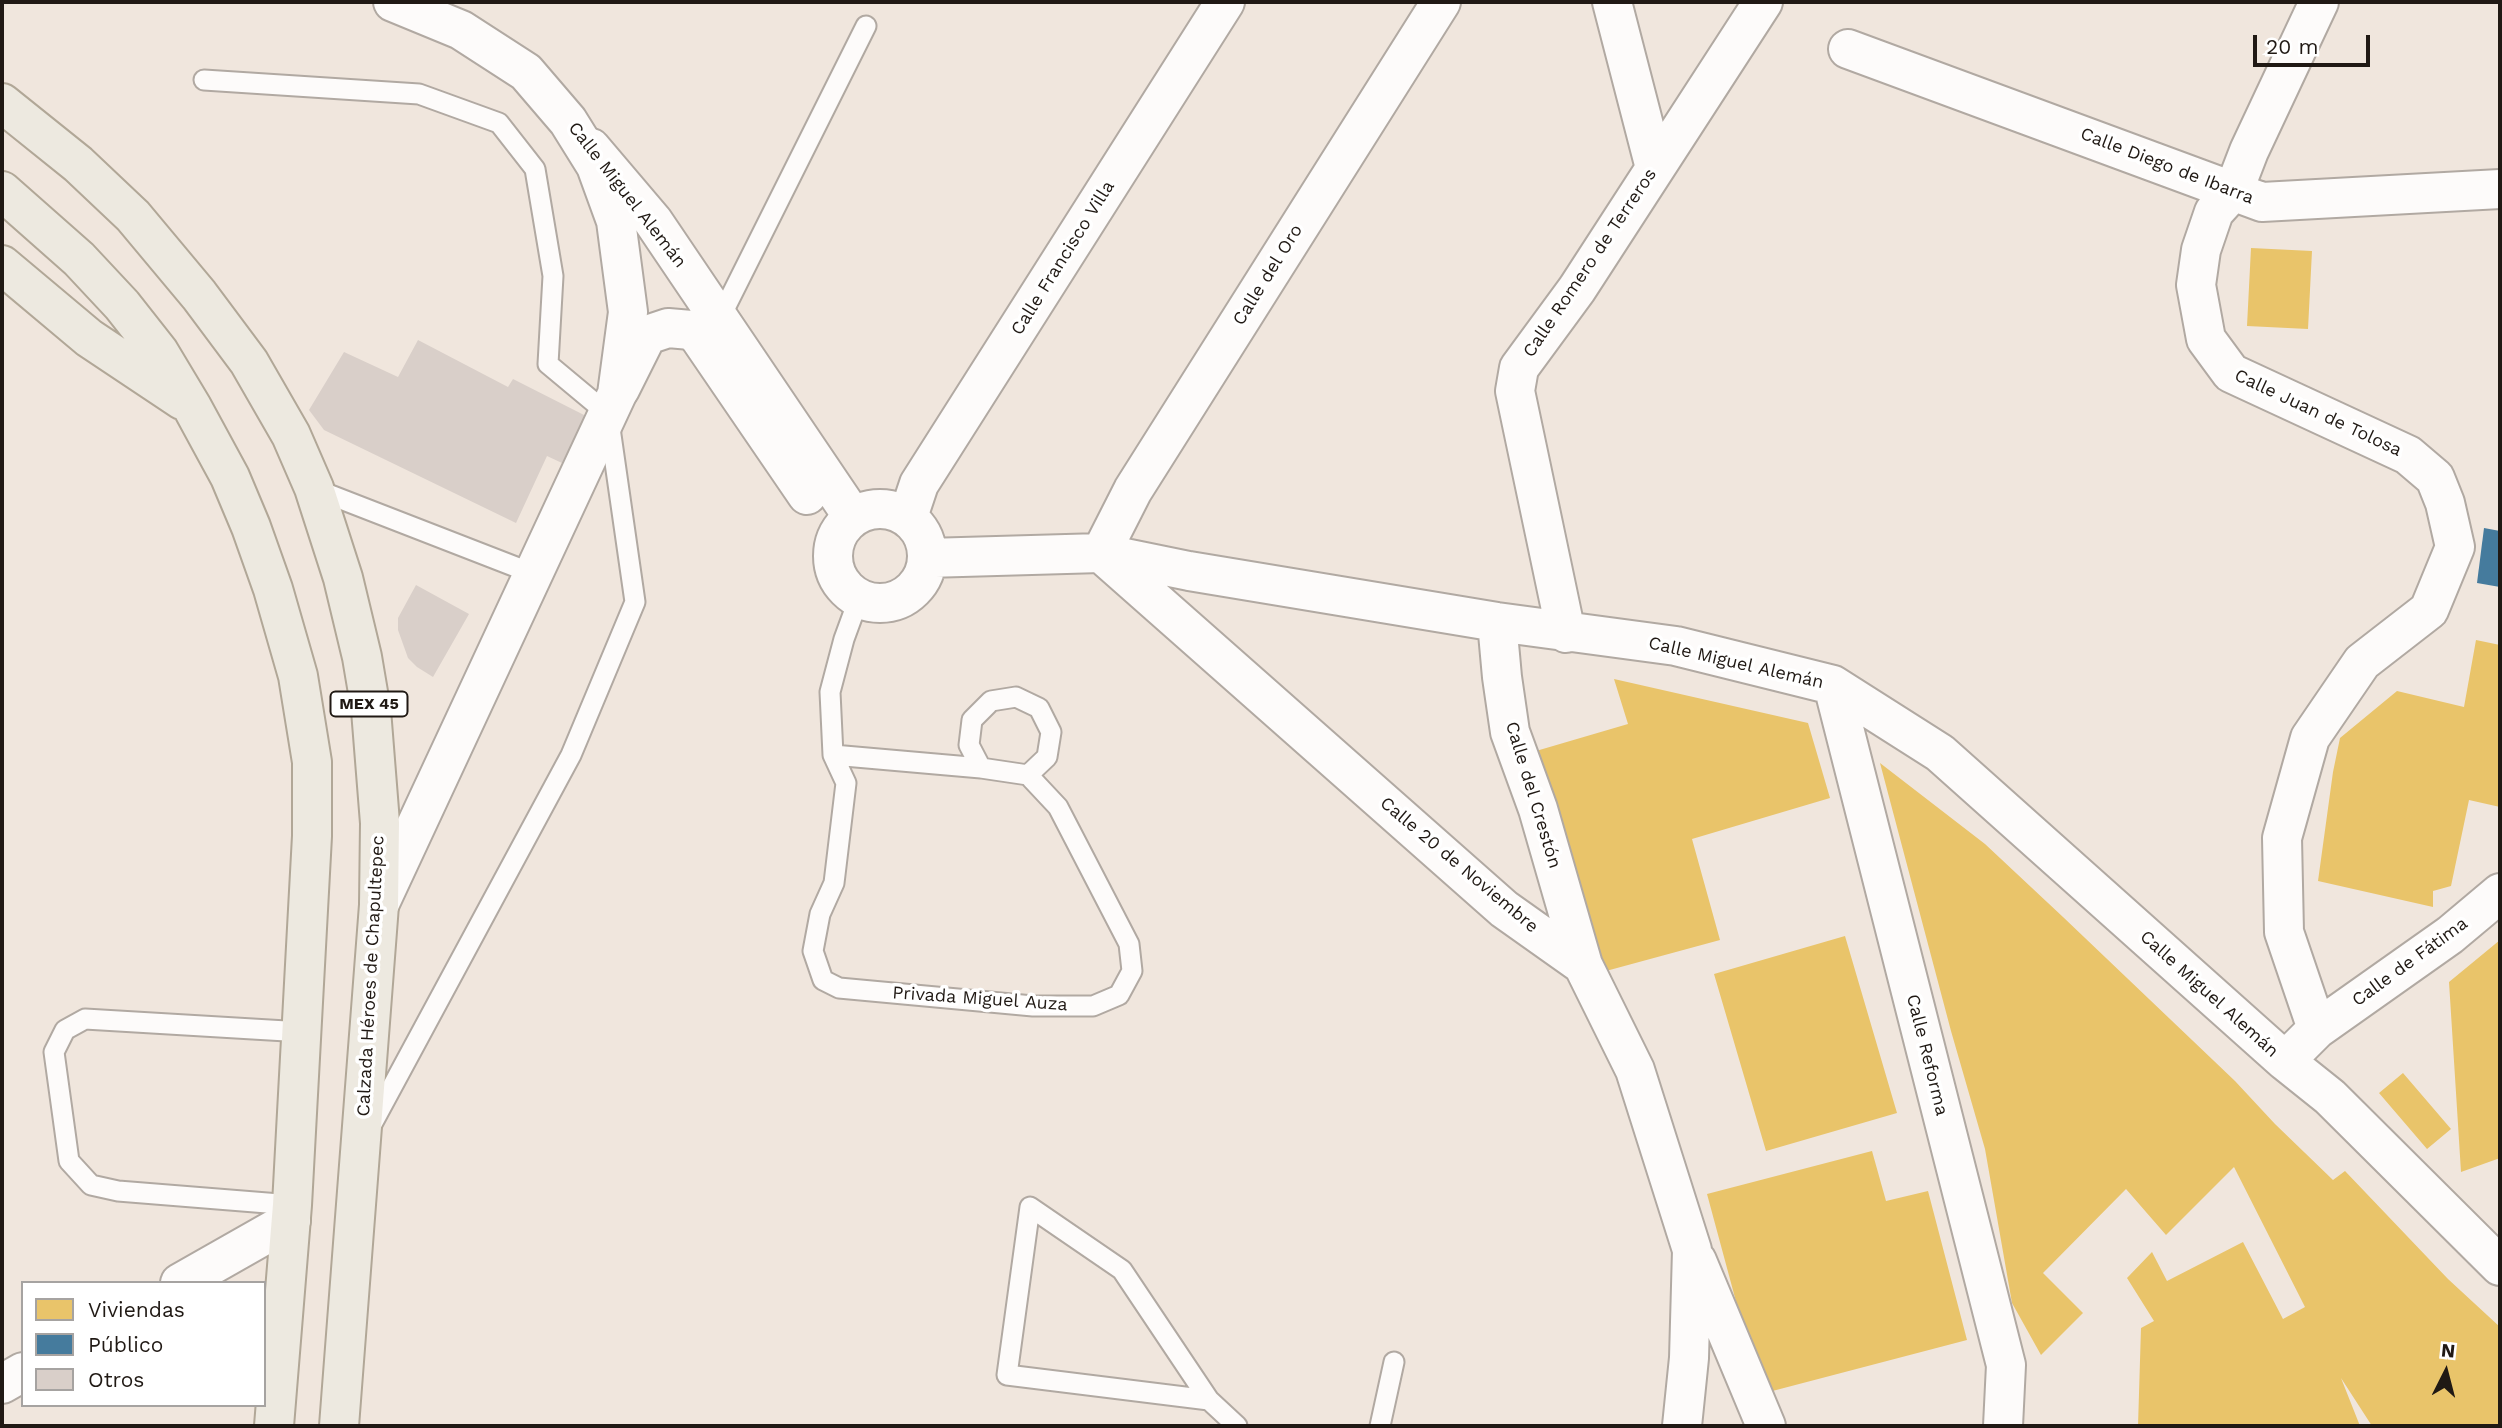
<!DOCTYPE html>
<meta charset="utf-8">
<style>
body{margin:0}
#map{position:relative;width:2502px;height:1428px;overflow:hidden;background:#f0e6dd;font-family:"Work Sans",sans-serif}
canvas{display:block}
.frame{position:absolute;inset:0;border:4px solid #201914;pointer-events:none}
.legend{position:absolute;left:21px;top:1281px;width:245px;height:126px;box-sizing:border-box;background:#fff;border:2px solid #a6a3a1;margin:0;padding:9px 12px;list-style:none;font-size:21px;color:#201914}
.legend li{display:flex;align-items:center;gap:14px;height:35px}
.legend b{width:35px;border:2px solid #a6a3a1}
.north{position:absolute;left:2411px;top:1337px;width:70px;height:70px;-webkit-text-stroke:5px #fff;paint-order:stroke;rotate:6deg;font-size:19px;font-weight:700;line-height:28px;text-align:center;color:#201914}
.north::after{content:'';display:block;margin:auto;width:24px;height:32px;background:#201914;clip-path:polygon(50% 0,100% 100%,50% 72%,0 100%)}
.scale{position:absolute;left:2253px;top:35px;width:117px;height:32px;box-sizing:border-box;border:4px solid #201914;border-top:0;padding-left:9px;font-size:21px;line-height:24px;white-space:nowrap;color:#201914;-webkit-text-stroke:5px #fff;paint-order:stroke}
</style>
<div id="map">
<canvas width="2502" height="1428"></canvas>
<div class="frame"></div>
<ul class="legend">
<li><b style="height:19px;background:#e9c46a"></b>Viviendas</li>
<li><b style="height:19px;background:#457b9d"></b>Público</li>
<li><b style="height:19px;background:#d9cfc9"></b>Otros</li>
</ul>
<div class="north">N</div>
<div class="scale">20 m</div>
</div>
<script>
const ctx = document.querySelector('canvas').getContext('2d');
ctx.lineJoin = 'round';
function fill(path, color) {
  ctx.fillStyle = color;
  ctx.fill(path, 'evenodd');
}
function toPath(rows) {
  const path = new Path2D();
  for (const r of rows) {
    if (r.length === 3) {
      path.moveTo(r[0] + r[2], r[1]);
      path.arc(r[0], r[1], r[2], 0, 2 * Math.PI);
      continue;
    }
    path.moveTo(r[0], r[1]);
    for (let i = 2; i < r.length; i += 2) path.lineTo(r[i], r[i + 1]);
  }
  return path;
}
function trace(path, color, width, dash) {
  ctx.strokeStyle = color;
  ctx.lineWidth = width;
  ctx.lineCap = dash ? 'butt' : 'round';
  ctx.setLineDash(dash || []);
  ctx.stroke(path);
}
function drawText(font, color, halo, rows, align = 'center') {
  ctx.font = font + ' "Work Sans",sans-serif';
  ctx.lineWidth = 7;
  ctx.setLineDash([]);
  ctx.textBaseline = 'middle';
  ctx.strokeStyle = halo;
  ctx.fillStyle = color;
  for (const [text, x, y, turn = 0] of rows) {
    ctx.save();
    ctx.translate(x, y);
    ctx.rotate((+turn || 0) * Math.PI / 180);
    ctx.textAlign = isNaN(turn) ? turn : align;
    if (halo) ctx.strokeText(text, 0, 0);
    ctx.fillText(text, 0, 0);
    ctx.restore();
  }
}
const homes = toPath([
 [2251,248,2312,251,2308,329,2247,326],
 [2476,640,2500,645,2500,807,2469,800,2451,886,2433,891,2433,907,2318,881,2333,772,2340,738,2397,691,2464,707],
 [1614,679,1808,723,1830,798,1692,839,1720,940,1606,971,1536,751,1628,724],
 [1880,763,1985,844,2063,917,2235,1081,2275,1124,2333,1180,2345,1171,2448,1279,2500,1327,2500,1426,2372,1426,2341,1378,2360,1426,2138,1426,2141,1328,2154,1321,2127,1278,2152,1252,2167,1281,2243,1242,2283,1319,2305,1307,2234,1167,2166,1235,2126,1189,2043,1273,2083,1313,2041,1355,2012,1303,1985,1149,1951,1031],
 [1845,936,1897,1113,1766,1151,1714,974],
 [2500,940,2500,1158,2461,1172,2449,982],
 [2403,1073,2451,1129,2427,1149,2379,1093],
 [1872,1151,1886,1201,1928,1191,1967,1340,1761,1394,1707,1194]
]);
const public = toPath([
 [2484,528,2500,531,2500,587,2477,583]
]);
const building = toPath([
 [418,340,508,387,513,379,586,416,562,463,547,456,516,523,324,430,309,410,344,352,398,377],
 [416,585,469,614,433,677,417,667,408,658,398,630,398,618]
]);
const lane = toPath([
 [204,80,419,94,499,123,535,169,553,276,548,364,608,414,635,602,571,755,372,1124],
 [718,322,866,26],
 [315,489,534,574],
 [859,598,844,639,830,692,833,755,846,783,834,883,820,914,813,951,823,980,839,988,1033,1006,1093,1006,1119,995,1132,971,1129,944,1058,807,1028,775,981,768,969,745,972,720,991,701,1016,697,1039,708,1051,732,1047,757,1028,775],
 [833,755,981,768],
 [292,1205,118,1191,91,1185,69,1161,54,1052,65,1030,85,1019,303,1032],
 [1209,1400,1122,1270,1030,1207,1007,1375,1209,1400,1237,1426],
 [1380,1426,1394,1362]
]);
const street = toPath([
 [1441,2,1133,490,1101,553,1504,909,1583,965,1635,1070,1692,1250,1689,1358,1682,1426],
 [1612,2,1655,168],
 [1848,49,2262,202,2500,189],
 [591,148,653,221,853,517],
 [620,389,647,335,668,328,691,330,699,337,807,495],
 [880,556,47],
 [908,517,919,484,1225,2],
 [927,558,1101,553,1189,571,1497,622,1676,646,1833,685,1940,753,2285,1061,2330,1097,2500,1266],
 [1497,622,1502,677,1510,732,1538,809,1583,965],
 [1566,633,1515,391,1519,368,1577,289,1763,2],
 [1833,685,2006,1365,2003,1426],
 [2317,1029,2450,935,2500,893],
 [2285,1061,2317,1029,2284,932,2282,838,2310,738,2362,662,2429,610,2455,547,2445,503,2435,478,2408,455,2231,373,2206,339,2196,285,2201,250,2214,212,2234,190,2249,151,2319,2],
 [1697,1261,1766,1426],
 [180,1283,291,1220],
 [2,1384,23,1372]
]);
const secondary = toPath([
 [379,905,617,394,628,312,616,221,596,166,568,121,526,72,461,30,393,2]
]);
const primary = toPath([
 [2,103,78,164,133,216,199,295,249,362,291,435,314,488,343,578,362,657,371,710,380,823,379,905,339,1426],
 [2,191,79,259,122,305,159,352,192,407,230,477,251,527,273,589,298,676,312,762,312,836,292,1205,274,1426],
 [2,265,89,338,182,400]
]);
const shields = [
 [369,704,77]
];
const shieldNames = [
 ["MEX 45",369,704]
];
const streetNames = [
 ["Calle Diego de Ibarra",2167,166,21],
 ["Calle Miguel Alemán",627,195,52],
 ["Calle Francisco Villa",1063,258,-58],
 ["Calle Romero de Terreros",1590,263,-56],
 ["Calle del Oro",1268,275,-58],
 ["Calle Juan de Tolosa",2318,413,25],
 ["Calle Miguel Alemán",1736,663,13],
 ["Calle del Crestón",1533,795,73],
 ["Calle 20 de Noviembre",1459,865,40],
 ["Calle de Fátima",2410,962,-36],
 ["Calzada Héroes de Chapultepec",371,976,-87],
 ["Calle Miguel Alemán",2209,994,42],
 ["Privada Miguel Auza",980,999,4],
 ["Calle Reforma",1927,1055,76]
];
fill(homes, '#e9c46a');
fill(public, '#457b9d');
fill(building, '#d9cfc9');
trace(lane, '#b1a9a2', 23);
trace(street, '#b1a9a2', 42);
trace(secondary, '#b1a9a2', 42);
trace(primary, '#b1a797', 42);
trace(lane, '#fdfbfa', 19);
trace(street, '#fdfbfa', 38);
trace(secondary, '#fdfbfa', 38);
trace(primary, '#ede9e0', 38);
for (const [x, y, w] of shields) {
  const box = new Path2D();
  box.roundRect(x - w / 2, y - 12.5, w, 25, 5);
  ctx.fillStyle = '#fff';
  ctx.fill(box);
  trace(box, '#201914', 2);
}
drawText('bold 16px', '#201914', null, shieldNames);
drawText('18px', '#201914', '#fff', streetNames);
</script>
